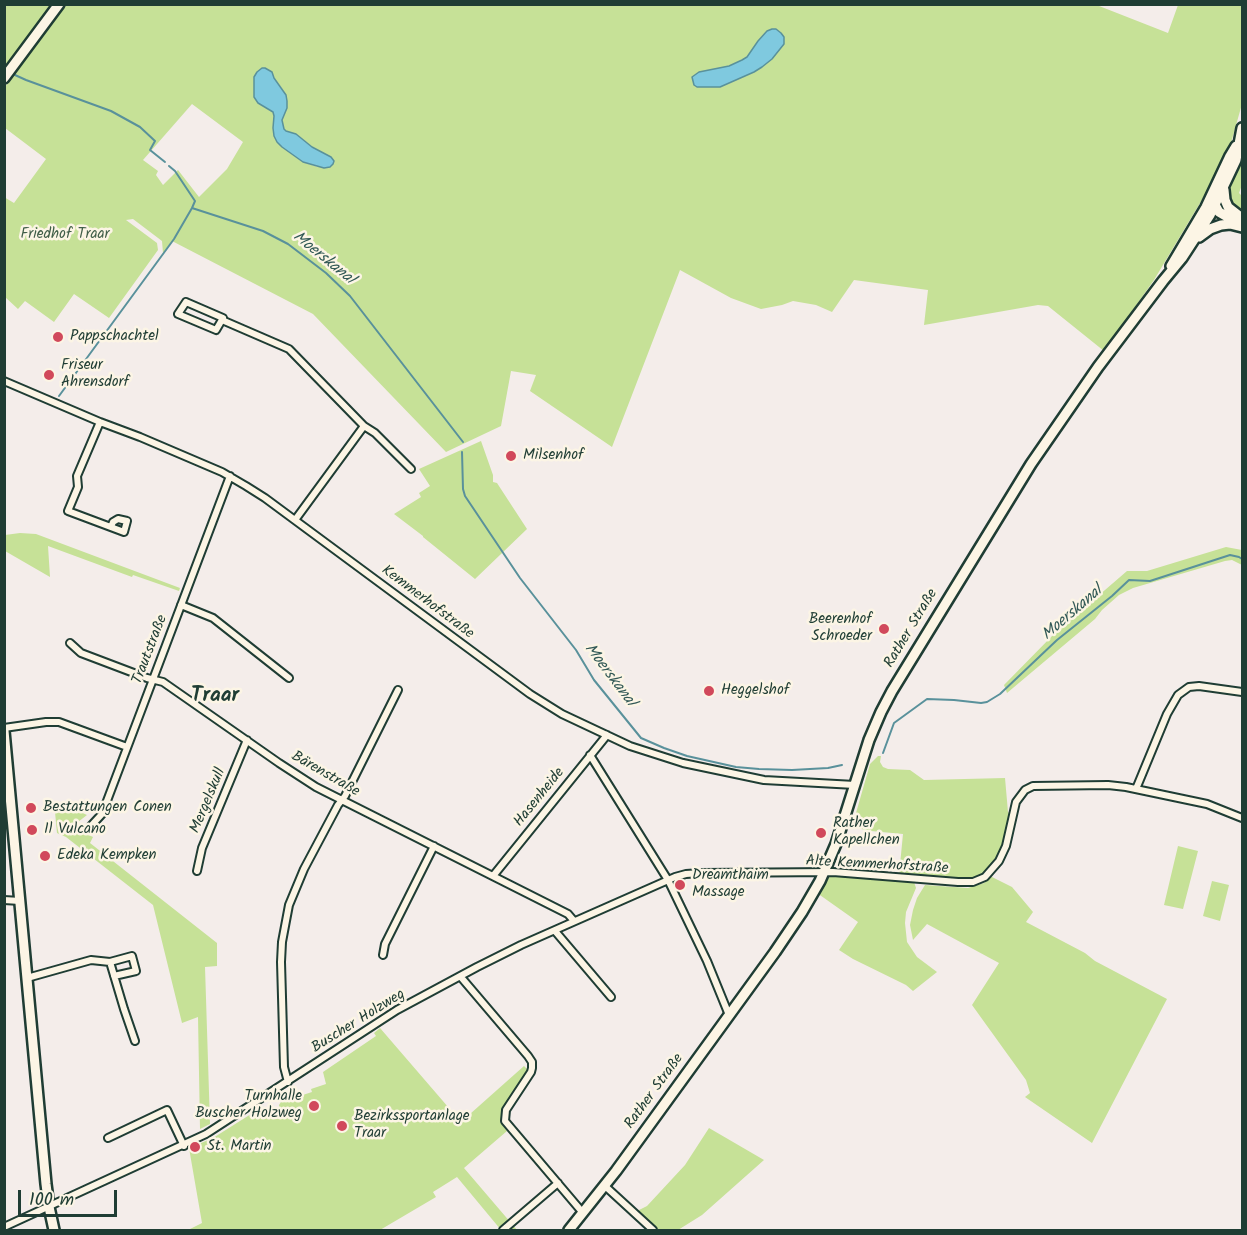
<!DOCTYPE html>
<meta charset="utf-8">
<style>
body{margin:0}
#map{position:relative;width:1247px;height:1235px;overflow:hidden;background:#f4edea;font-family:Kalam,sans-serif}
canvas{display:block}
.frame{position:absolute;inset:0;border:6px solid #1f3d34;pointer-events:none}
.scale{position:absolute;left:18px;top:1190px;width:99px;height:27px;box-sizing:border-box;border:3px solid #1f3d34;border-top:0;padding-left:8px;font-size:18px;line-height:21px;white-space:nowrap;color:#1f3d34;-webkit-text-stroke:4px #fcf5e5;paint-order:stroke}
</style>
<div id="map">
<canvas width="1247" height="1235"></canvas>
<div class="frame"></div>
<div class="scale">100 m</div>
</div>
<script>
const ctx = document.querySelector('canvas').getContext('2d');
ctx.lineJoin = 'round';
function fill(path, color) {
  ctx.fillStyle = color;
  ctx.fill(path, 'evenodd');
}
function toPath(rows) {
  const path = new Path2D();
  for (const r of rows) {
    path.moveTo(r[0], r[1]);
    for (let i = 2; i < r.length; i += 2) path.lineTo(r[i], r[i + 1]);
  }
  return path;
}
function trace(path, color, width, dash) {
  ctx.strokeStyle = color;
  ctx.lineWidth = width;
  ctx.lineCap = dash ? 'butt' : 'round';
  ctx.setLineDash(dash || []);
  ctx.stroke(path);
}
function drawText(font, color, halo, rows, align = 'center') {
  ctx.font = font + ' Kalam,sans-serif';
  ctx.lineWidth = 5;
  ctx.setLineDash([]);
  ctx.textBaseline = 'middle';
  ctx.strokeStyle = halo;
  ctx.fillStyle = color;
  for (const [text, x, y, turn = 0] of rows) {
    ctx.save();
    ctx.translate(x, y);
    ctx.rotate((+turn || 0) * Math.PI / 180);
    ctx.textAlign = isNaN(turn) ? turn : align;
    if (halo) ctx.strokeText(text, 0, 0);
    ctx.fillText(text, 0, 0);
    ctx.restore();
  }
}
const green = toPath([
 [1094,4,1168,33,1178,5,1242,5,1242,104,1229,150,1215,178,1154,280,1104,351,1048,306,1038,305,924,325,928,290,854,280,832,312,816,305,793,301,782,305,761,309,731,298,680,270,612,447,530,391,536,375,511,371,501,426,446,452,313,314,172,241,163,253,162,241,133,219,126,220,157,243,158,250,109,318,74,294,54,322,25,301,18,309,5,297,4,197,14,203,46,159,5,128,5,87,65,5],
 [262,68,265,68,272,72,274,78,283,90,287,108,282,120,284,129,286,131,296,134,312,147,331,157,318,167,303,162,274,121,274,116,273,112,258,103,254,97,254,83],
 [192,104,243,142,227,169,199,197,178,170,163,185,156,175,158,171,143,160],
 [4,5,63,5,5,84,4,84],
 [1242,159,1242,185,1239,193,1242,196,1242,212,1230,202,1227,194,1229,185],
 [481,441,493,475,493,482,497,483,527,529,475,579,423,537,423,536,394,514,421,497,419,493,430,486,419,469],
 [20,533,36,534,180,588,179,591,133,575,132,577,48,546,50,577,5,551,5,535],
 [1226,547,1242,550,1242,565,1232,560,1225,561,1133,588,1119,595,1102,610,1095,619,1007,693,1004,685,1054,634,1127,571,1147,571],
 [878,756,881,756,880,762,883,767,888,769,910,770,924,780,1005,778,1008,812,1010,814,1003,845,1000,853,996,860,984,874,978,878,966,880,899,875,903,834,871,831,852,827,870,764],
 [62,804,87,815,78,822,76,829,93,837,90,843,217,943,217,966,205,967,210,1124,200,1129,198,1017,182,1023,153,905,66,837,57,833,55,812],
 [1178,846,1198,851,1183,909,1164,905],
 [834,875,914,882,916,888,906,912,905,923,907,942,917,957,937,972,913,991,906,985,853,959,839,950,858,922,817,893,825,879],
 [990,876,1012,887,1033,912,1026,922,1085,953,1095,961,1167,999,1092,1143,1025,1097,1030,1093,1026,1080,972,1005,999,963,927,924,913,940,910,925,913,910,917,898,925,885,968,888,984,883],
 [1212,881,1229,885,1220,921,1203,916],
 [380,1028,461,1122,524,1066,528,1070,501,1110,501,1120,500,1122,507,1131,464,1168,517,1230,501,1230,457,1177,433,1192,436,1197,380,1230,188,1230,202,1223,189,1148,213,1138,259,1109,260,1114,280,1111,279,1105,281,1102,312,1092,311,1089,326,1084,323,1072,376,1036,374,1033],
 [709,1128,764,1160,702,1215,678,1230,657,1230,637,1211,647,1206,685,1165]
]);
const water = toPath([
 [772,29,776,29,781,33,784,37,784,44,772,59,762,67,754,72,720,87,697,87,694,85,692,77,699,72,729,66,742,60,747,57,758,41,767,31,772,29],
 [262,68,265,68,272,72,274,78,286,95,287,101,287,108,282,120,284,129,286,131,296,134,312,147,331,157,334,161,333,164,330,167,324,168,303,162,282,147,277,142,274,136,273,128,274,116,273,112,258,103,254,97,254,77,257,72,262,68]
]);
const stream = toPath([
 [15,75,26,80,111,111,140,127,155,141,150,150,165,162],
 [169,166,175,171,195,201,192,208,263,231,288,244,326,273,350,296,463,442],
 [59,396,174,239,192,208],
 [462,452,463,489,465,496,520,578,576,650,594,680,641,738,664,748,687,756,736,767,759,769,792,770,828,768,842,765],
 [883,753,894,723,927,699,954,700,981,703,987,702,1000,694,1057,640,1112,596,1129,580,1150,581,1230,555,1239,557,1242,559]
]);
const street = toPath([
 [186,302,223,318,216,330,178,314,186,302],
 [222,320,289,349,364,426,375,433,411,469],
 [4,381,100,422,140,437,222,472,246,486,265,498,530,694,562,714,630,746,683,763,764,780,855,785],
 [100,422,77,476,78,487,68,511,124,532,127,521,118,519,113,522,111,527],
 [295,520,364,426],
 [181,605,213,618,289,678],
 [70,643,81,653,147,678,163,682,279,763,316,787,568,914,574,921],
 [4,728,46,722,59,722,127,747],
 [590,755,668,880,707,961,729,1015],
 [1136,789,1167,714,1178,695,1189,687,1199,686,1242,692],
 [89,828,102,814,230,476],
 [197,871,202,848,247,740],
 [493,876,607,735],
 [4,900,20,901],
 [555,931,611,997],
 [383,955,385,944,434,846],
 [110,962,124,1009,135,1041],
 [460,976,528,1056,532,1062,532,1068,531,1072,506,1110,505,1121,583,1213],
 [27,978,91,960,110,962,132,956,136,971,114,976],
 [288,1082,284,1067,281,962,282,942,289,905,304,869,338,805,345,796,398,690],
 [108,1138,167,1110,184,1146],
 [605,1186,653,1230],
 [4,1227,206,1134,397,1010,477,967,521,945,675,877,686,874,701,873,833,872,958,882,973,882,985,877,999,861,1006,846,1016,802,1025,790,1033,786,1108,785,1126,787,1207,804,1242,818],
 [503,1230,558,1183]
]);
const secondary = toPath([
 [4,78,59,4],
 [1224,190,1225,200,1228,207,1242,218],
 [1214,203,1219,212,1236,222],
 [1199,237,1210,229,1221,225,1230,224,1242,227],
 [1171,266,1206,207,1230,156,1236,146],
 [4,731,46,1184,49,1207,54,1230],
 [569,1230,616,1171,775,952,802,912,820,881,836,844,869,740,881,712,892,691,1031,464,1098,367,1163,281,1182,258,1210,215,1236,160,1242,128]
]);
const markers = [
 [58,337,6,"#d1495b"],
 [49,375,6,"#d1495b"],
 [511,456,6,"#d1495b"],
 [884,629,6,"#d1495b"],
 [709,691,6,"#d1495b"],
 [31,808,6,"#d1495b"],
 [32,830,6,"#d1495b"],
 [821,833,6,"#d1495b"],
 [45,856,6,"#d1495b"],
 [680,885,6,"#d1495b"],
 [314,1106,6,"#d1495b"],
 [342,1126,6,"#d1495b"],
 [195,1147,6,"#d1495b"]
];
const parkNames = [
 ["Friedhof Traar",65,235]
];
const poiNames = [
 ["Pappschachtel",70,337],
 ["Friseur",61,366],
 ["Ahrensdorf",61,383],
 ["Milsenhof",523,456],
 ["Beerenhof",872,620,"right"],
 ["Schroeder",872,637,"right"],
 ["Heggelshof",721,691],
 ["Bestattungen Conen",43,808],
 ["Rather",833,824],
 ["Kapellchen",833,841],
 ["Il Vulcano",44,830],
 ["Edeka Kempken",57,856],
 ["Dreamthaim",692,876],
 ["Massage",692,893],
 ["Turnhalle",302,1097,"right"],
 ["Buscher Holzweg",302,1114,"right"],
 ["Bezirkssportanlage",354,1117],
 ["Traar",354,1134],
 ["St. Martin",207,1147]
];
const streetNames = [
 ["Kemmerhofstraße",427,603,37],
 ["Rather Straße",912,629,-59],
 ["Trautstraße",151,650,-69],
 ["Bärenstraße",325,775,30],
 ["Hasenheide",540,798,-51],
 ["Mergelskull",209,801,-67],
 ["Alte Kemmerhofstraße",877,866,3],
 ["Buscher Holzweg",359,1022,-32],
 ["Rather Straße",655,1092,-54]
];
const waterNames = [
 ["Moerskanal",323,259,39],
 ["Moerskanal",1073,614,-41],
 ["Moerskanal",609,676,53]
];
const districtNames = [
 ["Traar",215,697]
];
fill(green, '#c6e197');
fill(water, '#7fc9df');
trace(water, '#59919b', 1.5);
trace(stream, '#59919b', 2);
trace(street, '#1f3d34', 10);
trace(secondary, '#1f3d34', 14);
trace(street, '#fcf5e5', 6);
trace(secondary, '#fcf5e5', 9);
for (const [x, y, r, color] of markers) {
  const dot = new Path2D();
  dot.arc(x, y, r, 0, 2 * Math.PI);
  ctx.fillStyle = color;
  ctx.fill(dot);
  trace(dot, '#fcf5e5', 2);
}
drawText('15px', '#405e48', '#fcf5e5', parkNames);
drawText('15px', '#1f3d34', '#fcf5e5', poiNames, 'left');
drawText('15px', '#1f3d34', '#fcf5e5', streetNames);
drawText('italic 16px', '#325956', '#fcf5e5', waterNames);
drawText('bold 21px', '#1f3d34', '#fcf5e5', districtNames);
</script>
